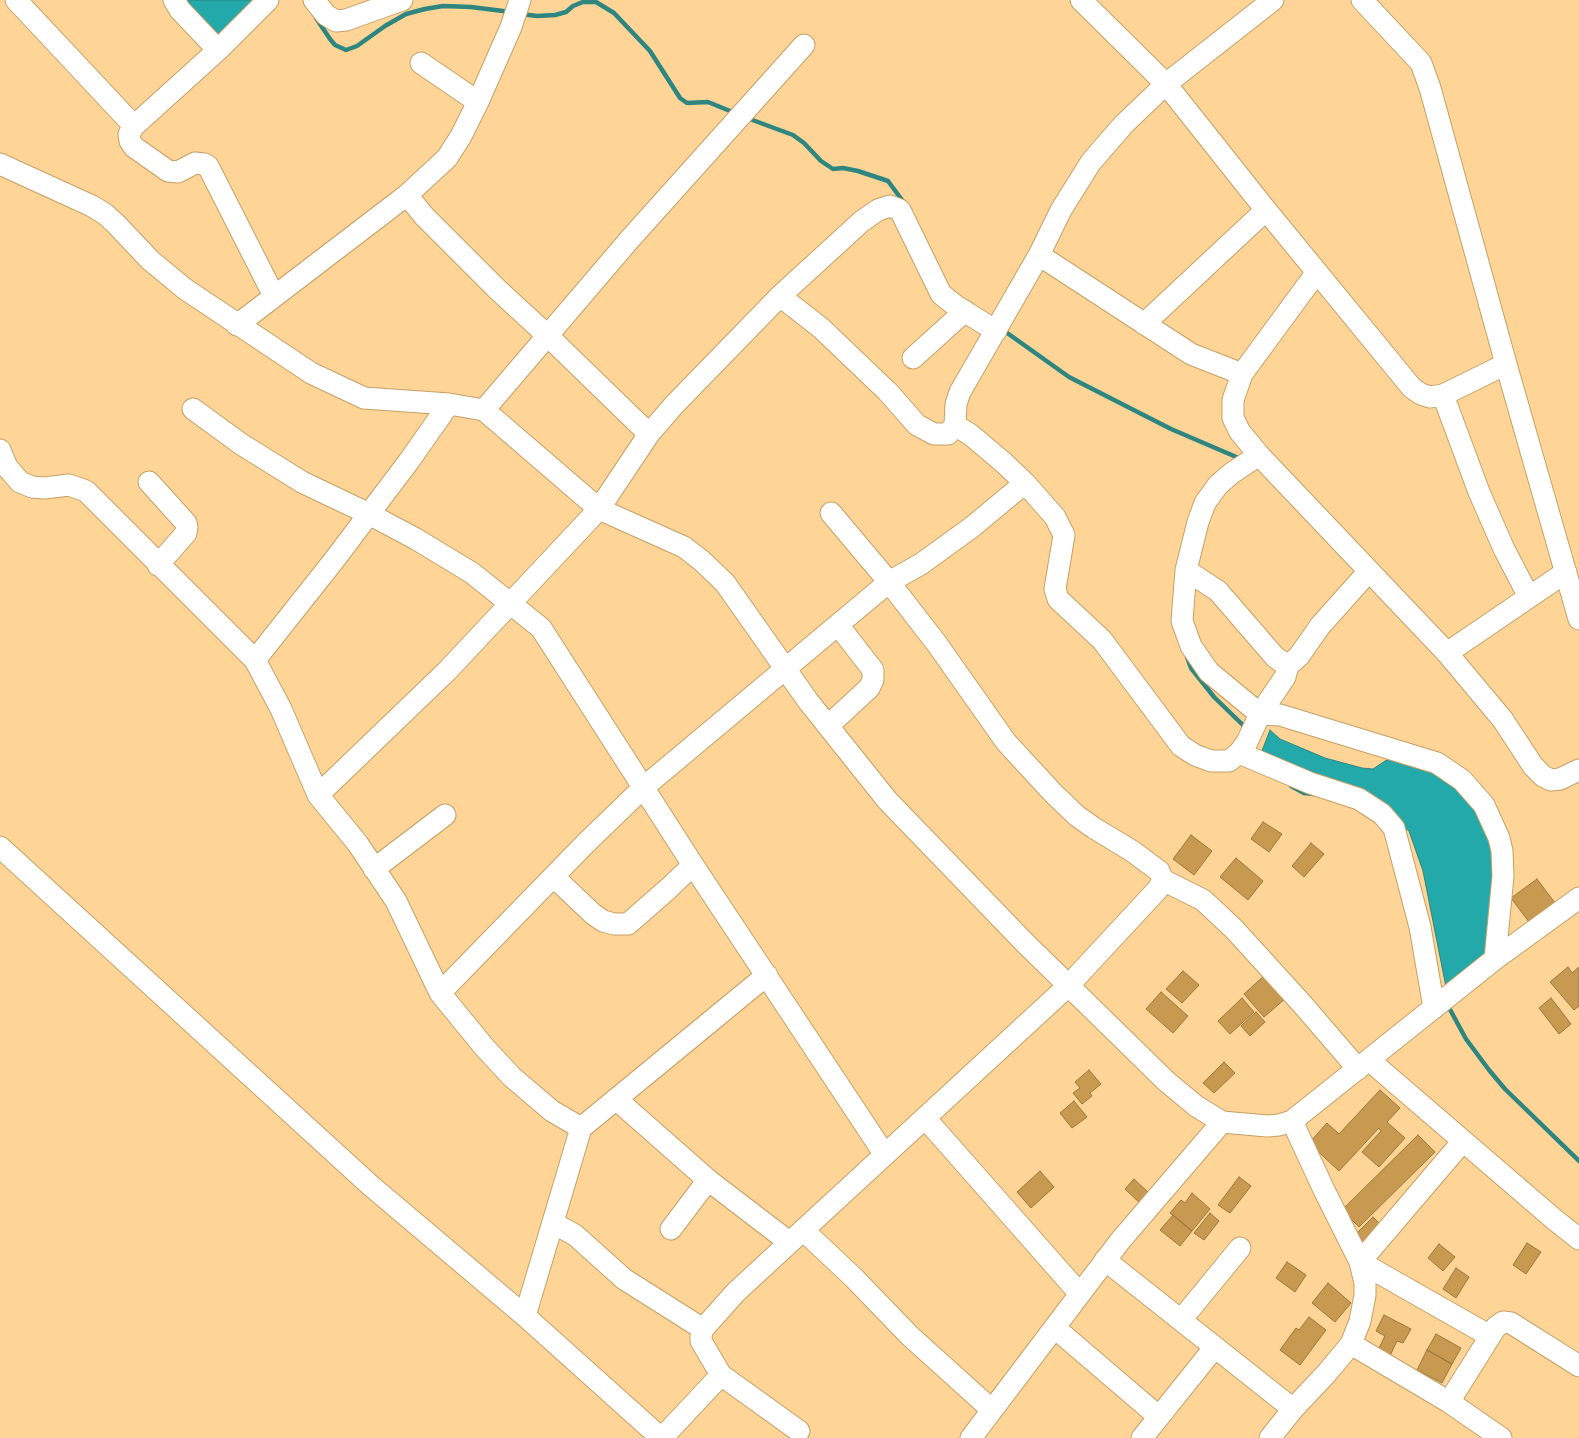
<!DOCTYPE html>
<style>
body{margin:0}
canvas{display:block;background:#fed497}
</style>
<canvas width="1579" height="1438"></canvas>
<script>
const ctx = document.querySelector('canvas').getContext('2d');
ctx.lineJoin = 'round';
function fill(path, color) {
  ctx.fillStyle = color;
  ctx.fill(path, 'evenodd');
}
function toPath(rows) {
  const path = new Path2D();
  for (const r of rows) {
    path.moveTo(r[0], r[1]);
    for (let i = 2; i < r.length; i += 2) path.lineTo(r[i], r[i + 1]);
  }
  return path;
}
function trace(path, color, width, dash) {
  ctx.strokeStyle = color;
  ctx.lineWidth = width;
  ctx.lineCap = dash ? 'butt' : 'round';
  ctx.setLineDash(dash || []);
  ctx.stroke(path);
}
const water = toPath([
 [178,0,273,0,220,47,178,0],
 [1270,730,1280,739,1325,758,1362,768,1373,769,1385,761,1395,757,1433,768,1475,805,1497,849,1492,962,1448,997,1423,871,1409,831,1391,818,1260,756,1270,730]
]);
const stream = toPath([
 [521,14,537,16,555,15,566,12,573,6,583,2,596,2,614,13,650,51,680,98,687,103,708,102,735,113],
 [316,18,330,39,335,45,346,50,357,46,385,26,406,14,425,9,443,6,471,7,511,12],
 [747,118,793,135,804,143,821,161,833,169,843,168,858,171,888,181,905,204],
 [1003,330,1069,377,1171,429,1241,459],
 [1187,657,1191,668,1214,697,1247,729],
 [1291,786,1304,793,1314,794],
 [1447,1004,1466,1039,1489,1070,1505,1089,1579,1161]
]);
const building = toPath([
 [1263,822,1282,834,1269,852,1251,839,1263,822],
 [1191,835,1212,851,1194,875,1173,859,1191,835],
 [1311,843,1324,854,1304,877,1292,866,1311,843],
 [1236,858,1263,881,1248,900,1220,877,1236,858],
 [1537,879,1555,903,1529,922,1511,898,1537,879],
 [1568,967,1572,973,1579,967,1579,1006,1574,1010,1550,982,1568,967],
 [1183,971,1199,985,1182,1003,1166,989,1183,971],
 [1265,975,1286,998,1264,1017,1244,994,1265,975],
 [1161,992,1188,1016,1173,1033,1146,1009,1161,992],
 [1242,998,1254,1012,1230,1034,1218,1021,1242,998],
 [1551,998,1571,1024,1559,1034,1539,1008,1551,998],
 [1256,1012,1265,1022,1250,1036,1241,1026,1256,1012],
 [1224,1062,1235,1073,1214,1093,1203,1083,1224,1062],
 [1089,1070,1101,1084,1090,1093,1092,1096,1082,1104,1073,1093,1080,1088,1075,1082,1089,1070],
 [1380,1090,1400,1108,1387,1122,1405,1138,1379,1167,1362,1152,1381,1131,1379,1128,1339,1171,1309,1143,1327,1123,1339,1134,1380,1090],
 [1074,1101,1087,1117,1072,1128,1060,1113,1074,1101],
 [1418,1135,1435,1152,1359,1227,1342,1210,1418,1135],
 [1040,1171,1054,1187,1031,1208,1017,1192,1040,1171],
 [1239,1177,1251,1186,1230,1213,1218,1205,1239,1177],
 [1134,1179,1151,1195,1142,1205,1125,1189,1134,1179],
 [1192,1193,1210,1209,1192,1231,1170,1213,1181,1200,1185,1203,1192,1193],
 [1210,1213,1219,1221,1204,1240,1194,1233,1210,1213],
 [1173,1215,1192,1231,1180,1246,1160,1230,1173,1215],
 [1373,1217,1384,1228,1363,1250,1351,1239,1373,1217],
 [1527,1243,1541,1252,1526,1274,1513,1265,1527,1243],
 [1439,1244,1455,1257,1443,1271,1428,1258,1439,1244],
 [1287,1262,1306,1275,1295,1292,1276,1278,1287,1262],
 [1456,1268,1469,1277,1456,1298,1443,1289,1456,1268],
 [1328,1283,1351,1303,1335,1322,1312,1303,1328,1283],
 [1384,1315,1411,1329,1403,1343,1397,1341,1388,1360,1376,1354,1385,1336,1376,1331,1384,1315],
 [1309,1317,1326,1330,1300,1365,1280,1350,1296,1328,1299,1330,1309,1317],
 [1436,1334,1461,1348,1452,1364,1427,1350,1436,1334],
 [1427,1350,1452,1364,1442,1383,1417,1370,1427,1350]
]);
const minor = toPath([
 [16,0,134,126,218,50],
 [174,0,180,10,218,50,268,0],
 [314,0,326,15,336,21,346,20,402,0],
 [1081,0,1166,84,1266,210,1412,388,1421,394,1430,397,1443,395,1506,364],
 [1273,0,1166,84,1124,124,1091,162,1061,210,1039,255,960,392,956,404,955,425,971,435,1004,463,1025,483,1055,517,1064,535,1055,589,1058,599,1102,640,1181,746,1195,755,1211,761,1229,761,1239,753,1310,783,1359,799,1382,814,1394,828,1420,927,1434,1008],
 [1362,0,1421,63,1430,88,1506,364,1579,619],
 [421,63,478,102],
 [134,126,129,134,130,141,134,147,168,171,178,172,195,163,204,164,208,166,274,296],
 [0,164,92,206,105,214,116,224,150,260,185,289,311,373,364,398,449,404,484,410,599,509,684,547,702,561,725,583,808,701,887,800,1025,943,1166,1081,1196,1106,1222,1122,1267,1126,1279,1125,1292,1121,1495,959,1579,898],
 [407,195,424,216,498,290,548,336,649,434],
 [1039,255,1191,354,1242,374],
 [1317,272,1242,374,1233,400,1233,418,1240,432,1259,455,1447,653,1503,720,1533,766,1543,776,1551,780,1560,779,1579,770],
 [780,296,821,328,888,392,917,425,934,434,948,434,955,425],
 [1144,324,1266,210],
 [237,325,407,195,447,158,461,136,478,102,511,27,520,0],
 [913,358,965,311],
 [1443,395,1479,492,1504,549,1529,597],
 [193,409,241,444,302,482,369,514,416,539,472,573,541,628,693,865,885,1155],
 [484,410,630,239,804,45],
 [0,450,7,467,20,482,32,487,44,488,69,485,86,491,255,660,281,709,318,795,358,844,396,901,440,993,485,1048,512,1077,552,1111,581,1128,525,1316],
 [149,482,186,523,187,527,186,533,158,565],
 [831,513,889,582,921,564,972,527,1025,483],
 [1186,570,1218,591,1275,657,1288,666,1285,677,1260,714,1280,715,1437,763,1462,780,1484,805,1499,838,1502,851,1503,876,1495,959],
 [1447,653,1566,572],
 [255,660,335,559,409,461,449,404],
 [1288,666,1299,656,1320,626,1369,571],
 [828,726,869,688,873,680,873,670,838,625],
 [1239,753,1247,742,1260,714,1209,672,1191,646,1182,621,1186,570,1198,522,1205,503,1218,485,1232,473,1259,455],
 [318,795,447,671,599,509,649,434,674,405,780,296,862,221,878,210,890,206,900,210,941,294,956,306,996,331],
 [0,847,370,1185,525,1316,661,1438],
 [374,869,445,815],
 [554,877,593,914,603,921,614,924,628,924,669,888,693,865],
 [1163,880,1203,900,1234,929,1303,1005,1358,1069],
 [440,993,586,843,644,787,889,582,937,644,1006,742,1053,793,1077,816,1094,828,1132,851,1159,871,1163,880,1158,889,1068,986,736,1292,703,1329,701,1336,701,1341,721,1375,662,1438],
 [1369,1060,1555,1220,1579,1239],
 [616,1099,708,1180],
 [925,1118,1080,1294],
 [581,1128,767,975],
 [1463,1141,1360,1262,1490,1336],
 [553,1223,575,1235,624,1279,703,1329],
 [671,1229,708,1180,789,1242],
 [803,1230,854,1278,910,1336,992,1410],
 [1105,1260,1293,1409],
 [1181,1320,1240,1248],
 [1055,1328,1159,1417],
 [1351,1344,1449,1402,1501,1438],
 [721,1375,799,1431],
 [1449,1402,1496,1327,1503,1322,1511,1323,1579,1366],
 [971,1438,1120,1241,1222,1122],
 [1142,1438,1215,1347],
 [1270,1438,1293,1409,1326,1374,1351,1344,1360,1321,1365,1295,1365,1283,1360,1262,1324,1190,1292,1121]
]);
fill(water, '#24a9aa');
trace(water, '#2d867f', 1);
trace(stream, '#2d867f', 4.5);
fill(building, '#c89950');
trace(building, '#9c763a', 1);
trace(minor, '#c79f64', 23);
trace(minor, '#fff', 21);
</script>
